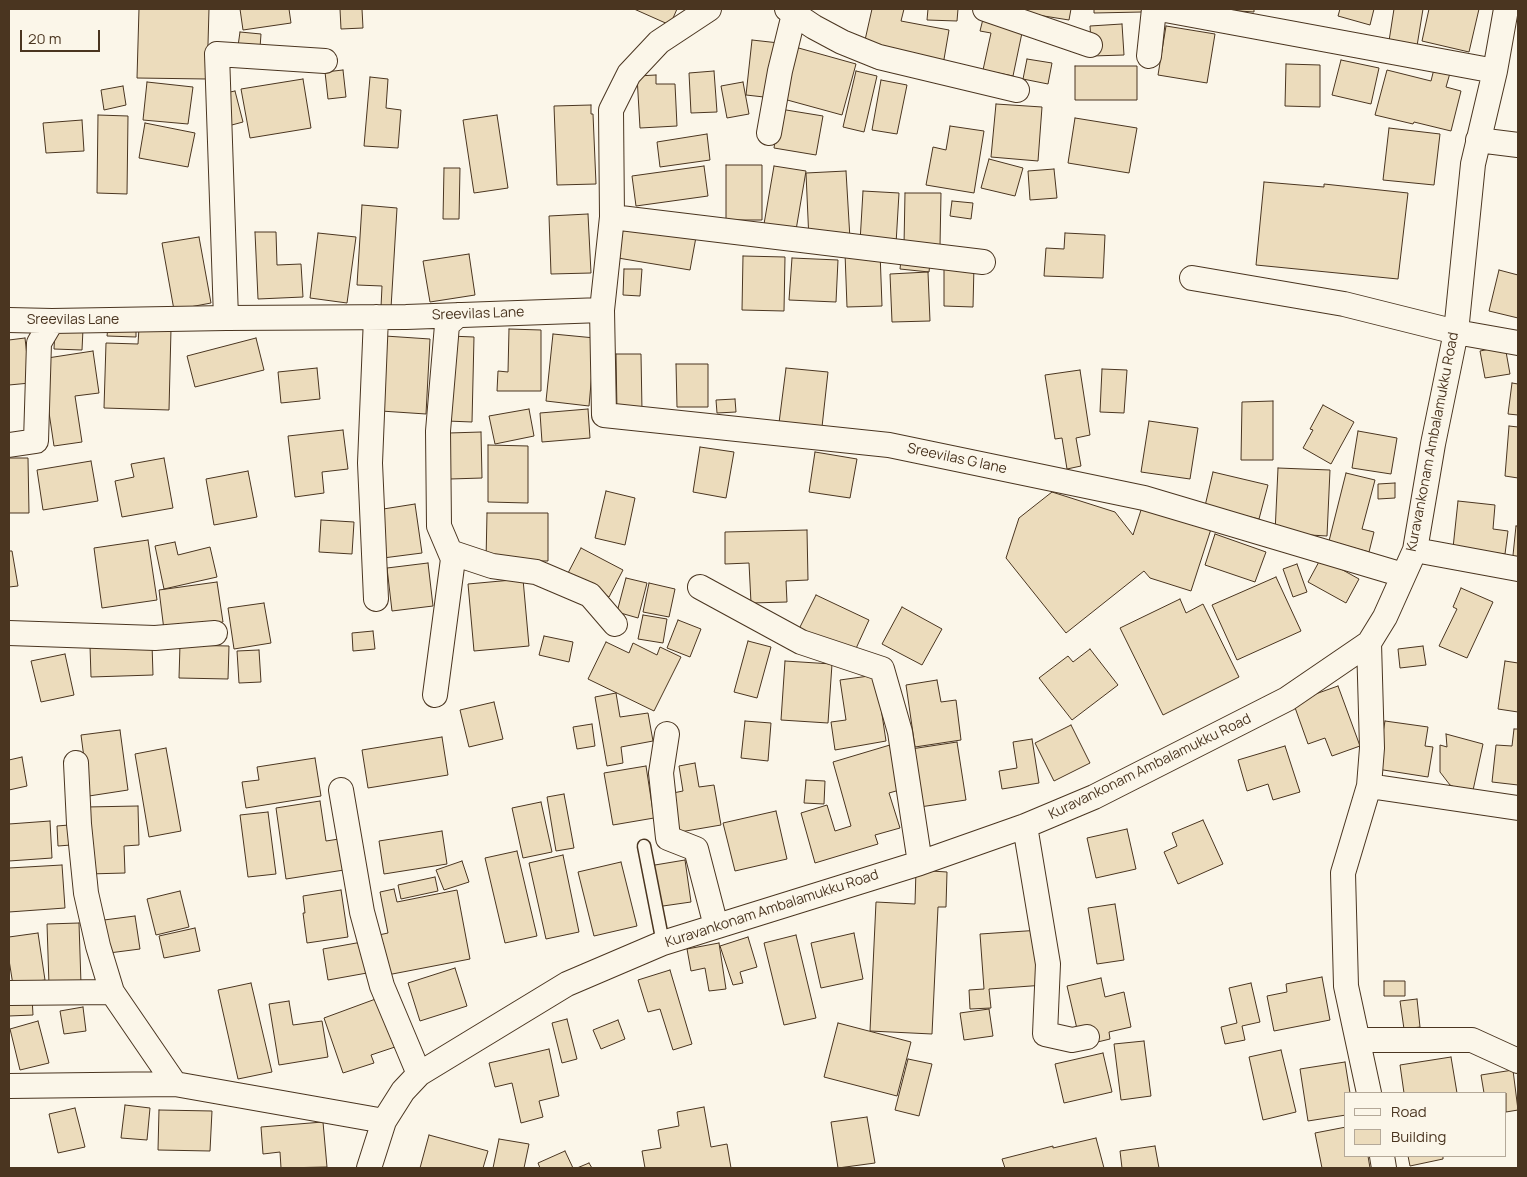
<!DOCTYPE html>
<style>
body{margin:0}
#map{position:relative;width:1527px;height:1177px;overflow:hidden;background:#fbf6e9;font-family:Manrope,sans-serif}
canvas{display:block}
.frame{position:absolute;inset:0;border:10px solid #4a3520;pointer-events:none}
.legend{position:absolute;left:1344px;top:1092px;width:162px;height:65px;box-sizing:border-box;background:#fbf6e9;border:1px solid #b4a999;margin:0;padding:6px 9px;list-style:none;font-size:15px;color:#4a3520}
.legend li{display:flex;align-items:center;gap:10px;height:25px}
.legend b{width:25px;border:1px solid #b4a999}
.scale{position:absolute;left:20px;top:30px;width:80px;height:22px;box-sizing:border-box;border:2px solid #4a3520;border-top:0;padding-left:6px;font-size:15px;line-height:18px;white-space:nowrap;color:#4a3520;-webkit-text-stroke:4px #fbf6e9;paint-order:stroke}
</style>
<div id="map">
<canvas width="1527" height="1177"></canvas>
<div class="frame"></div>
<ul class="legend">
<li><b style="height:6px;background:#fbf6e9"></b>Road</li>
<li><b style="height:14px;background:#ecdcbc"></b>Building</li>
</ul>
<div class="scale">20 m</div>
</div>
<script>
const ctx = document.querySelector('canvas').getContext('2d');
ctx.lineJoin = 'round';
function fill(path, color) {
  ctx.fillStyle = color;
  ctx.fill(path, 'evenodd');
}
function toPath(rows) {
  const path = new Path2D();
  for (const r of rows) {
    path.moveTo(r[0], r[1]);
    for (let i = 2; i < r.length; i += 2) path.lineTo(r[i], r[i + 1]);
  }
  return path;
}
function trace(path, color, width, dash) {
  ctx.strokeStyle = color;
  ctx.lineWidth = width;
  ctx.lineCap = dash ? 'butt' : 'round';
  ctx.setLineDash(dash || []);
  ctx.stroke(path);
}
function drawText(font, color, halo, rows, align = 'center') {
  ctx.font = font + ' Manrope,sans-serif';
  ctx.lineWidth = 4;
  ctx.setLineDash([]);
  ctx.textBaseline = 'middle';
  ctx.strokeStyle = halo;
  ctx.fillStyle = color;
  for (const [text, x, y, turn = 0] of rows) {
    ctx.save();
    ctx.translate(x, y);
    ctx.rotate((+turn || 0) * Math.PI / 180);
    ctx.textAlign = isNaN(turn) ? turn : align;
    if (halo) ctx.strokeText(text, 0, 0);
    ctx.fillText(text, 0, 0);
    ctx.restore();
  }
}
const building = toPath([
 [139,9,209,9,207,79,137,78,139,9],
 [240,9,289,9,291,23,243,30,240,9],
 [340,9,362,9,363,28,341,29,340,9],
 [634,9,677,9,670,25,634,9],
 [872,9,904,9,901,21,949,30,943,65,863,49,872,9],
 [928,9,958,9,957,21,927,20,928,9],
 [1026,9,1071,9,1069,20,1025,13,1026,9],
 [1094,9,1142,9,1142,12,1094,13,1094,9],
 [1209,9,1254,9,1254,12,1209,9],
 [1340,9,1374,9,1370,25,1338,16,1340,9],
 [1394,9,1423,9,1417,46,1389,41,1394,9],
 [1429,9,1479,9,1469,52,1422,41,1429,9],
 [983,19,1023,28,1013,76,983,70,991,33,980,31,983,19],
 [1122,24,1124,55,1092,56,1090,26,1122,24],
 [1166,26,1215,34,1207,83,1158,75,1166,26],
 [240,32,261,34,260,48,238,46,240,32],
 [752,40,779,43,773,98,746,95,752,40],
 [795,47,856,64,842,115,780,98,795,47],
 [1027,59,1052,63,1048,84,1023,79,1027,59],
 [1341,60,1379,68,1371,104,1332,95,1341,60],
 [1286,64,1320,65,1320,107,1285,106,1286,64],
 [1075,66,1137,66,1137,100,1075,100,1075,66],
 [1434,69,1450,73,1446,87,1461,91,1451,131,1414,122,1413,124,1375,115,1387,70,1431,81,1434,69],
 [343,70,346,97,328,99,325,72,343,70],
 [714,71,717,112,691,113,689,73,714,71],
 [856,71,877,76,864,132,843,127,856,71],
 [656,75,656,84,675,84,677,126,640,128,637,76,656,75],
 [370,77,388,79,386,108,401,110,398,148,364,146,370,77],
 [303,79,311,128,250,138,241,89,303,79],
 [881,80,907,85,897,134,872,130,881,80],
 [147,82,193,87,188,124,143,120,147,82],
 [743,82,749,114,727,118,721,86,743,82],
 [123,86,126,105,104,110,101,90,123,86],
 [235,91,243,122,228,126,220,94,235,91],
 [996,104,1042,107,1038,161,991,157,996,104],
 [591,105,591,114,593,114,596,184,557,185,554,106,591,105],
 [780,109,823,116,816,155,774,148,780,109],
 [98,115,128,116,127,194,97,193,98,115],
 [497,115,508,188,474,193,463,120,497,115],
 [1075,118,1137,128,1129,173,1068,163,1075,118],
 [82,120,84,151,46,153,43,123,82,120],
 [145,123,195,133,188,167,139,158,145,123],
 [950,126,984,131,974,193,926,185,933,147,946,150,950,126],
 [1389,128,1440,134,1434,185,1383,180,1389,128],
 [707,134,710,160,660,167,657,142,707,134],
 [989,159,1023,168,1015,196,981,188,989,159],
 [726,165,762,165,762,220,726,220,726,165],
 [704,166,708,196,636,206,632,176,704,166],
 [774,166,806,171,796,230,764,224,774,166],
 [444,168,460,168,459,219,443,219,444,168],
 [1054,169,1057,198,1030,200,1028,171,1054,169],
 [846,171,850,239,809,241,806,173,846,171],
 [1264,182,1324,187,1324,184,1408,193,1398,279,1256,265,1264,182],
 [863,191,899,193,896,244,860,242,863,191],
 [905,193,941,193,940,246,904,245,905,193],
 [952,201,973,203,971,219,950,216,952,201],
 [362,205,397,208,391,308,381,307,382,286,357,285,362,205],
 [588,214,591,273,551,274,549,216,588,214],
 [623,226,696,237,690,270,618,258,623,226],
 [255,232,276,232,277,265,301,264,303,297,258,299,255,232],
 [318,233,356,237,347,303,310,298,318,233],
 [1065,233,1105,235,1103,278,1044,276,1046,248,1064,249,1065,233],
 [199,237,211,303,174,310,162,243,199,237],
 [880,252,882,306,847,307,845,253,880,252],
 [469,254,475,295,430,302,423,261,469,254],
 [743,256,785,257,784,311,742,310,743,256],
 [792,258,838,260,836,302,789,300,792,258],
 [901,260,930,263,929,272,900,269,901,260],
 [944,265,974,265,973,307,944,306,944,265],
 [624,269,642,269,640,296,623,295,624,269],
 [1499,270,1518,275,1518,318,1489,311,1499,270],
 [928,272,930,321,892,322,890,274,928,272],
 [108,327,136,328,136,337,107,336,108,327],
 [139,328,171,329,169,410,104,408,106,343,138,344,139,328],
 [55,329,83,329,82,350,54,349,55,329],
 [509,329,541,330,541,391,497,391,498,371,508,372,509,329],
 [553,334,595,338,589,406,546,401,553,334],
 [385,336,430,339,426,414,381,411,385,336],
 [449,336,474,337,472,422,447,421,449,336],
 [25,338,30,383,9,385,9,340,25,338],
 [256,338,264,370,195,387,187,356,256,338],
 [1505,346,1510,374,1485,378,1480,351,1505,346],
 [93,351,99,393,75,396,82,442,54,446,41,359,93,351],
 [616,354,641,354,642,411,617,412,616,354],
 [676,364,708,364,708,407,677,407,676,364],
 [317,368,320,399,281,403,278,372,317,368],
 [786,368,828,372,822,427,779,423,786,368],
 [1102,369,1127,370,1124,413,1100,412,1102,369],
 [1080,370,1090,435,1076,438,1081,466,1067,469,1062,438,1055,439,1045,375,1080,370],
 [1512,383,1518,384,1518,415,1508,414,1512,383],
 [735,399,736,412,717,413,716,400,735,399],
 [1273,401,1273,460,1241,460,1242,402,1273,401],
 [1323,405,1354,422,1331,464,1303,448,1313,430,1310,429,1323,405],
 [529,409,534,436,495,444,489,416,529,409],
 [588,409,590,438,542,442,540,413,588,409],
 [1149,421,1198,428,1190,479,1141,472,1149,421],
 [1509,426,1518,427,1518,478,1505,476,1509,426],
 [343,430,348,469,322,472,324,493,295,497,288,436,343,430],
 [1358,431,1397,438,1391,474,1352,468,1358,431],
 [481,432,482,478,450,479,449,433,481,432],
 [488,445,528,446,528,503,488,502,488,445],
 [700,447,734,452,726,498,693,492,700,447],
 [815,452,857,459,850,498,809,492,815,452],
 [9,458,28,458,29,513,9,513,9,458],
 [164,458,173,508,122,517,115,481,134,477,131,464,164,458],
 [91,461,98,501,43,510,37,470,91,461],
 [1278,468,1330,470,1327,536,1275,533,1278,468],
 [248,471,257,517,214,525,206,479,248,471],
 [1213,472,1268,485,1259,519,1205,506,1213,472],
 [1346,473,1375,480,1362,529,1374,532,1369,552,1329,541,1346,473],
 [1395,483,1395,498,1378,499,1378,484,1395,483],
 [606,491,635,498,625,545,595,538,606,491],
 [1052,492,1115,512,1133,535,1142,507,1211,529,1191,591,1150,578,1144,571,1066,633,1006,558,1019,518,1052,492],
 [1458,501,1495,505,1493,529,1508,531,1505,554,1453,548,1458,501],
 [415,504,422,553,383,558,377,510,415,504],
 [487,513,548,513,548,561,486,561,487,513],
 [321,520,354,522,352,554,319,552,321,520],
 [1516,526,1518,526,1518,566,1512,565,1516,526],
 [807,530,808,580,786,581,787,602,751,603,749,563,725,564,725,532,807,530],
 [1215,534,1266,552,1255,582,1205,565,1215,534],
 [148,540,157,600,102,608,94,548,148,540],
 [175,542,178,555,210,547,217,577,164,589,155,546,175,542],
 [581,548,623,570,609,597,567,575,581,548],
 [9,551,12,551,18,586,9,587,9,551],
 [1321,558,1359,579,1346,603,1308,582,1321,558],
 [428,563,433,606,392,611,387,568,428,563],
 [1297,564,1307,592,1293,597,1283,569,1297,564],
 [1276,577,1301,631,1237,660,1212,605,1276,577],
 [626,578,647,583,638,618,617,612,626,578],
 [523,579,529,646,474,651,468,584,523,579],
 [217,582,223,622,164,630,159,590,217,582],
 [649,583,675,589,669,617,643,612,649,583],
 [1461,588,1493,602,1467,658,1439,646,1457,609,1453,607,1461,588],
 [816,595,869,620,853,655,799,629,816,595],
 [1180,599,1186,613,1203,604,1239,677,1163,715,1120,628,1180,599],
 [264,603,271,643,234,649,228,608,264,603],
 [902,607,942,629,922,665,882,644,902,607],
 [643,615,667,619,663,643,638,639,643,615],
 [678,620,701,629,690,657,667,648,678,620],
 [373,631,375,649,353,651,352,633,373,631],
 [544,636,573,642,569,662,539,655,544,636],
 [748,641,771,647,757,698,734,692,748,641],
 [606,642,629,653,633,643,657,655,660,647,681,657,654,711,588,679,606,642],
 [152,644,153,675,91,677,90,646,152,644],
 [180,645,229,646,228,679,179,678,180,645],
 [1423,646,1426,665,1400,668,1398,649,1423,646],
 [1090,649,1118,685,1072,720,1039,678,1068,656,1073,662,1090,649],
 [259,650,261,682,239,683,237,651,259,650],
 [65,654,74,695,41,702,31,661,65,654],
 [785,661,832,664,828,723,781,720,785,661],
 [1505,661,1518,663,1518,661,1518,712,1498,709,1505,661],
 [876,675,886,741,835,750,831,722,846,720,840,680,876,675],
 [937,680,941,702,956,700,961,740,915,747,906,685,937,680],
 [1338,686,1360,746,1332,756,1325,738,1308,744,1293,702,1338,686],
 [616,693,620,717,648,713,653,741,621,747,623,763,607,766,595,697,616,693],
 [494,702,503,739,469,747,460,710,494,702],
 [745,721,771,723,768,761,741,758,745,721],
 [1385,721,1428,727,1425,746,1433,747,1428,777,1377,769,1385,721],
 [592,724,595,746,577,749,573,727,592,724],
 [1071,725,1090,763,1054,781,1035,743,1071,725],
 [1514,729,1518,729,1518,785,1492,782,1496,745,1512,746,1514,729],
 [120,730,128,790,89,796,81,735,120,730],
 [1446,734,1483,744,1472,795,1450,785,1440,772,1440,745,1447,747,1446,734],
 [442,737,448,775,368,788,362,750,442,737],
 [1032,739,1039,783,1002,789,999,771,1017,768,1013,742,1032,739],
 [957,742,966,800,920,807,911,749,957,742],
 [890,745,903,789,889,793,900,828,875,835,878,844,815,863,801,813,827,805,835,831,851,826,833,762,890,745],
 [1285,746,1300,792,1273,800,1268,784,1247,791,1238,760,1285,746],
 [166,748,181,831,149,837,135,754,166,748],
 [22,757,27,786,9,790,9,760,22,757],
 [315,758,321,796,246,808,242,782,259,780,257,767,315,758],
 [695,763,699,787,714,785,721,825,674,833,668,794,683,791,679,766,695,763],
 [646,766,654,818,613,825,604,773,646,766],
 [806,780,825,781,824,804,804,803,806,780],
 [564,794,574,848,556,851,547,797,564,794],
 [320,801,326,841,339,839,344,870,286,879,276,808,320,801],
 [541,802,552,852,523,858,512,808,541,802],
 [138,806,139,845,124,846,125,873,88,874,86,807,138,806],
 [776,811,787,859,735,871,723,823,776,811],
 [268,812,276,874,248,877,240,815,268,812],
 [1203,820,1223,864,1178,884,1164,852,1177,846,1172,833,1203,820],
 [50,821,52,858,9,861,9,824,50,821],
 [69,825,71,845,58,846,57,826,69,825],
 [1127,829,1136,869,1096,878,1087,838,1127,829],
 [442,831,447,864,384,874,379,841,442,831],
 [517,851,537,936,505,943,485,858,517,851],
 [563,855,579,932,546,939,529,863,563,855],
 [685,860,691,902,656,907,649,866,685,860],
 [462,861,469,882,444,890,436,870,462,861],
 [621,862,637,926,594,936,578,872,621,862],
 [62,865,65,908,9,912,9,868,62,865],
 [916,870,947,872,946,907,938,907,932,1034,870,1031,876,902,915,904,916,870],
 [435,877,438,891,401,899,398,885,435,877],
 [394,889,397,902,457,890,470,959,382,976,374,936,388,933,380,892,394,889],
 [341,890,348,937,307,943,303,913,305,913,303,896,341,890],
 [180,891,189,927,156,935,147,899,180,891],
 [1115,904,1124,960,1097,964,1088,908,1115,904],
 [135,916,140,949,109,953,104,920,135,916],
 [79,923,81,984,49,985,47,924,79,923],
 [195,928,200,951,164,958,159,936,195,928],
 [1041,930,1045,985,989,989,991,1008,970,1009,969,990,984,989,980,934,1041,930],
 [38,933,45,980,13,985,9,960,9,937,38,933],
 [854,933,863,979,821,988,811,943,854,933],
 [796,935,816,1018,784,1025,764,943,796,935],
 [748,937,757,967,740,972,743,983,733,985,720,946,748,937],
 [362,942,367,973,328,980,323,949,362,942],
 [719,943,726,989,709,991,705,968,691,971,687,949,719,943],
 [455,968,467,1006,420,1021,408,983,455,968],
 [670,970,692,1044,673,1050,660,1009,648,1012,638,980,670,970],
 [1322,977,1330,1020,1274,1031,1267,996,1287,992,1286,984,1322,977],
 [1101,978,1105,997,1124,992,1131,1027,1109,1032,1110,1039,1081,1046,1067,986,1101,978],
 [1384,981,1405,981,1405,996,1384,996,1384,981],
 [251,983,272,1072,238,1079,218,990,251,983],
 [1251,983,1260,1022,1242,1026,1245,1040,1225,1044,1221,1027,1237,1023,1229,988,1251,983],
 [32,997,33,1015,9,1016,9,998,32,997],
 [381,997,398,1046,371,1055,374,1063,343,1073,324,1018,381,997],
 [1417,999,1420,1027,1404,1029,1400,1001,1417,999],
 [289,1001,293,1025,322,1021,328,1057,279,1065,269,1004,289,1001],
 [83,1007,86,1031,64,1034,60,1011,83,1007],
 [989,1009,993,1036,964,1040,960,1013,989,1009],
 [567,1019,577,1059,562,1063,552,1023,567,1019],
 [618,1020,625,1039,601,1049,593,1030,618,1020],
 [38,1021,49,1063,20,1070,10,1029,38,1021],
 [838,1023,911,1042,897,1096,824,1077,838,1023],
 [1144,1041,1151,1096,1121,1100,1114,1044,1144,1041],
 [549,1049,559,1096,539,1101,543,1117,521,1123,512,1083,495,1087,489,1063,549,1049],
 [1281,1050,1296,1112,1263,1120,1249,1057,1281,1050],
 [1103,1053,1112,1092,1064,1103,1055,1064,1103,1053],
 [1451,1057,1457,1093,1404,1093,1400,1065,1451,1057],
 [908,1059,932,1064,919,1116,895,1110,908,1059],
 [1345,1062,1350,1093,1346,1093,1346,1115,1308,1121,1300,1069,1345,1062],
 [1513,1070,1518,1110,1506,1112,1506,1093,1484,1093,1481,1075,1513,1070],
 [125,1105,150,1108,147,1140,121,1138,125,1105],
 [704,1107,711,1147,727,1144,731,1168,645,1168,642,1151,661,1148,658,1130,679,1126,677,1112,704,1107],
 [75,1108,85,1147,58,1153,49,1114,75,1108],
 [159,1110,212,1111,210,1151,158,1150,159,1110],
 [867,1117,875,1163,838,1168,831,1122,867,1117],
 [323,1122,327,1167,281,1168,280,1152,263,1154,261,1127,323,1122],
 [1346,1127,1346,1156,1368,1156,1370,1168,1322,1168,1315,1133,1346,1127],
 [429,1135,488,1151,483,1168,420,1168,429,1135],
 [1096,1138,1104,1168,1005,1168,1002,1159,1053,1146,1053,1148,1096,1138],
 [499,1139,529,1144,524,1168,493,1168,499,1139],
 [1155,1146,1159,1168,1122,1168,1120,1151,1155,1146],
 [565,1151,573,1168,540,1168,538,1163,565,1151],
 [1408,1156,1443,1156,1443,1159,1410,1166,1408,1156],
 [589,1163,592,1168,577,1168,589,1163]
]);
const lane = toPath([
 [644,846,663,943]
]);
const street = toPath([
 [787,9,814,27,842,42,879,57,1017,90],
 [985,9,1090,45],
 [1160,9,1495,71],
 [1149,56,1154,9],
 [769,133,780,71,794,14],
 [1478,140,1518,145],
 [612,217,983,262],
 [1192,278,1344,304,1456,332,1518,343],
 [602,310,604,415,889,445,1144,498,1403,575],
 [226,318,217,54,325,61],
 [9,320,52,321,226,318,406,317,602,310,612,217,611,110,629,74,659,42,709,9],
 [9,445,36,441,39,343,52,321],
 [1415,550,1518,569],
 [450,552,492,566,536,572,590,595,615,624],
 [700,587,801,642,882,669,900,732,920,863],
 [376,599,370,463,376,317],
 [9,633,155,638,215,633],
 [435,695,453,559,439,526,438,431,447,325,458,315],
 [667,734,661,773,668,838,696,849,716,926],
 [76,763,79,824,86,893,98,946,112,992],
 [1369,786,1518,808],
 [341,790,362,912,382,986,419,1074],
 [1025,826,1048,964,1045,1034,1072,1040,1087,1037],
 [9,993,112,992,175,1084],
 [1358,1040,1472,1040,1518,1061],
 [9,1086,175,1084,384,1121],
 [1369,1093,1346,986,1343,873,1369,786,1372,748,1369,643],
 [1382,1156,1384,1168],
 [369,1168,384,1121,403,1091,419,1074,567,984,663,943,920,863,1025,826,1094,797,1287,699,1369,643,1385,617,1415,550,1433,444,1456,332,1473,164,1495,71,1506,9]
]);
const streetNames = [
 ["Sreevilas Lane",478,314,-2],
 ["Sreevilas Lane",73,320],
 ["Kuravankonam Ambalamukku Road",1433,442,-79],
 ["Sreevilas G lane",957,459,12],
 ["Kuravankonam Ambalamukku Road",1150,767,-26],
 ["Kuravankonam Ambalamukku Road",772,909,-18]
];
fill(building, '#ecdcbc');
trace(building, '#4a3520', 1);
trace(lane, '#4a3520', 15);
trace(street, '#4a3520', 26);
trace(lane, '#fbf6e9', 12);
trace(street, '#fbf6e9', 24);
drawText('14px', '#4a3520', '#fbf6e9', streetNames);
</script>
